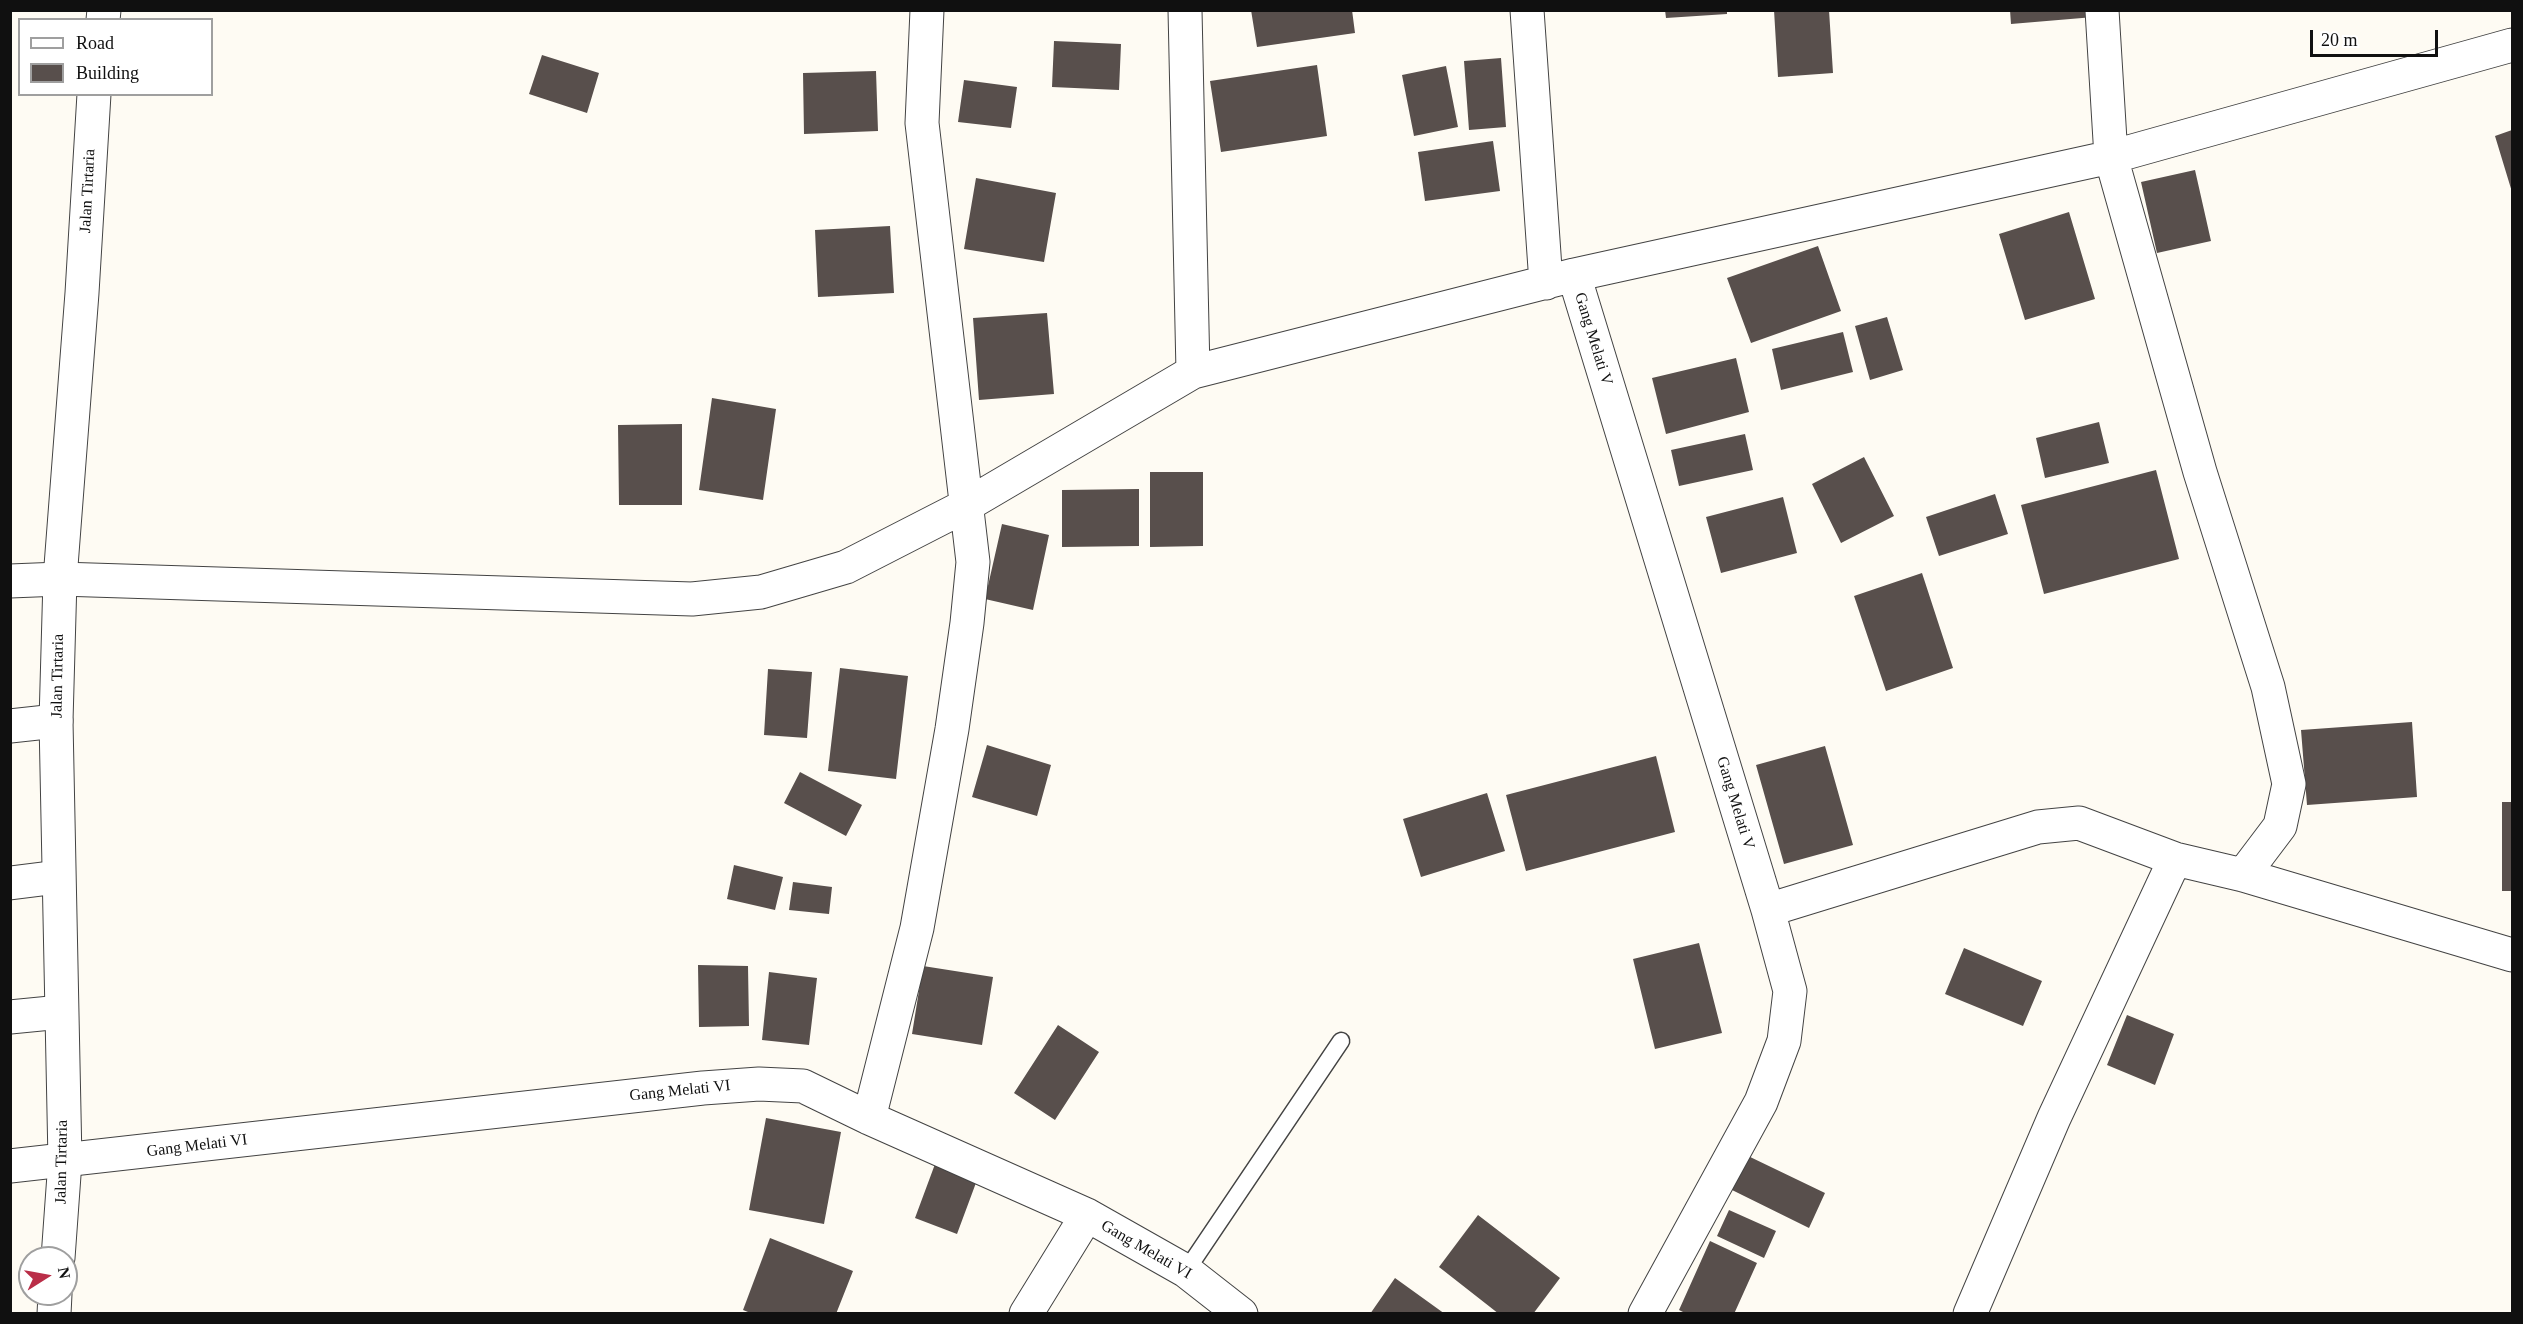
<!DOCTYPE html>
<style>
body{margin:0}
#map{position:relative;width:2523px;height:1324px;overflow:hidden;background:#fefbf3;font-family:"Times New Roman",serif}
canvas{display:block}
.frame{position:absolute;inset:0;border:12px solid #101010;pointer-events:none}
.legend{position:absolute;left:18px;top:18px;width:195px;height:78px;box-sizing:border-box;background:#fff;border:2px solid #9f9f9f;margin:0;padding:8px 10px;list-style:none;font-size:18px;color:#101010}
.legend li{display:flex;align-items:center;gap:12px;height:30px}
.legend b{width:30px;border:2px solid #9f9f9f}
.north{position:absolute;left:18px;top:1246px;width:60px;height:60px;box-sizing:border-box;background:#fff;border:2px solid #9f9f9f;border-radius:50%;rotate:79deg;font-size:16px;font-weight:700;line-height:24px;text-align:center;color:#101010}
.north::after{content:'';display:block;margin:auto;width:21px;height:27px;background:#ba2e48;clip-path:polygon(50% 0,100% 100%,50% 72%,0 100%)}
.scale{position:absolute;left:2310px;top:30px;width:128px;height:27px;box-sizing:border-box;border:3px solid #101010;border-top:0;padding-left:8px;font-size:18px;line-height:21px;white-space:nowrap;color:#101010;-webkit-text-stroke:4px #fff;paint-order:stroke}
</style>
<div id="map">
<canvas width="2523" height="1324"></canvas>
<div class="frame"></div>
<ul class="legend">
<li><b style="height:8px;background:#fff"></b>Road</li>
<li><b style="height:16px;background:#584f4c"></b>Building</li>
</ul>
<div class="north">N</div>
<div class="scale">20 m</div>
</div>
<script>
const ctx = document.querySelector('canvas').getContext('2d');
ctx.lineJoin = 'round';
function fill(path, color) {
  ctx.fillStyle = color;
  ctx.fill(path, 'evenodd');
}
function toPath(rows) {
  const path = new Path2D();
  for (const r of rows) {
    path.moveTo(r[0], r[1]);
    for (let i = 2; i < r.length; i += 2) path.lineTo(r[i], r[i + 1]);
  }
  return path;
}
function trace(path, color, width, dash) {
  ctx.strokeStyle = color;
  ctx.lineWidth = width;
  ctx.lineCap = dash ? 'butt' : 'round';
  ctx.setLineDash(dash || []);
  ctx.stroke(path);
}
function drawText(font, color, halo, rows, align = 'center') {
  ctx.font = font + ' "Times New Roman",serif';
  ctx.lineWidth = 6;
  ctx.setLineDash([]);
  ctx.textBaseline = 'middle';
  ctx.strokeStyle = halo;
  ctx.fillStyle = color;
  for (const [text, x, y, turn = 0] of rows) {
    ctx.save();
    ctx.translate(x, y);
    ctx.rotate((+turn || 0) * Math.PI / 180);
    ctx.textAlign = isNaN(turn) ? turn : align;
    if (halo) ctx.strokeText(text, 0, 0);
    ctx.fillText(text, 0, 0);
    ctx.restore();
  }
}
const building = toPath([
 [1251,10,1352,10,1355,33,1257,47],
 [1665,10,1727,10,1727,14,1666,18],
 [1774,10,1829,10,1833,73,1778,77],
 [2010,10,2094,10,2094,17,2011,24],
 [1054,41,1121,44,1119,90,1052,87],
 [542,55,599,73,587,113,529,94],
 [1501,58,1506,127,1469,130,1464,61],
 [1317,65,1327,136,1221,152,1210,81],
 [1446,66,1458,127,1414,136,1402,75],
 [876,71,878,131,804,134,803,73],
 [964,80,1017,87,1011,128,958,122],
 [2512,130,2512,192,2495,136],
 [1493,141,1500,191,1425,201,1418,152],
 [2195,170,2211,241,2157,253,2141,182],
 [976,178,1056,193,1044,262,964,249],
 [2069,212,2095,299,2025,320,1999,234],
 [890,226,894,293,818,297,815,230],
 [1818,246,1841,311,1751,343,1727,278],
 [1047,313,1054,394,979,400,973,318],
 [1887,317,1903,370,1870,380,1855,326],
 [1843,332,1853,372,1781,390,1772,349],
 [1736,358,1749,412,1666,434,1652,378],
 [712,398,776,409,763,500,699,490],
 [2099,422,2109,463,2045,478,2036,438],
 [682,424,682,505,619,505,618,425],
 [1745,434,1753,470,1679,486,1671,450],
 [1864,457,1894,516,1841,543,1812,484],
 [2156,470,2179,559,2044,594,2021,505],
 [1150,472,1203,472,1203,546,1150,547],
 [1139,489,1139,546,1062,547,1062,490],
 [1995,494,2008,534,1939,556,1926,517],
 [1783,497,1797,553,1721,573,1706,517],
 [1002,524,1049,535,1033,610,985,599],
 [1922,573,1953,668,1886,691,1854,596],
 [840,668,908,676,896,779,828,771],
 [768,669,812,672,807,738,764,735],
 [2412,722,2417,797,2307,805,2301,730],
 [987,745,1051,765,1037,816,972,797],
 [1825,746,1853,845,1784,864,1756,765],
 [1656,756,1675,832,1526,871,1506,795],
 [800,772,862,805,846,836,784,803],
 [1487,793,1505,851,1421,877,1403,819],
 [2502,802,2512,802,2512,891,2502,891],
 [734,865,783,877,775,910,727,899],
 [793,882,832,887,829,914,789,910],
 [1699,943,1722,1033,1655,1049,1633,959],
 [1964,948,2042,981,2023,1026,1945,994],
 [698,965,748,966,749,1026,699,1027],
 [923,966,993,977,982,1045,912,1034],
 [769,972,817,978,809,1045,762,1040],
 [2127,1015,2174,1034,2155,1085,2107,1065],
 [1058,1025,1099,1052,1055,1120,1014,1093],
 [766,1118,841,1132,824,1224,749,1210],
 [1746,1155,1825,1193,1809,1228,1730,1189],
 [938,1156,980,1172,957,1234,915,1218],
 [1729,1210,1776,1231,1764,1258,1717,1236],
 [1478,1215,1560,1278,1533,1314,1499,1314,1439,1267],
 [770,1238,853,1271,836,1314,753,1314,743,1310],
 [1710,1241,1757,1263,1734,1314,1687,1314,1679,1310],
 [1395,1278,1445,1314,1370,1314]
]);
const service = toPath([
 [1186,1271,1341,1041]
]);
const minor = toPath([
 [1185,10,1193,372],
 [1527,10,1546,283],
 [2102,10,2111,157,2200,472,2268,687,2289,784,2280,826,2243,875],
 [1574,275,1768,910,1790,991,1784,1041,1761,1102,1645,1314],
 [10,581,60,579,692,599,761,592,846,567,965,506,1193,372,1574,275,2111,157,2512,45],
 [10,726,56,721],
 [10,883,58,877],
 [1768,910,2038,827,2079,823,2175,859,2243,875,2512,955],
 [10,1017,61,1012],
 [869,1118,917,928,952,729,967,623,973,562,922,123,927,10],
 [10,1166,703,1088,759,1084,803,1086,869,1118,1087,1215,1186,1271,1241,1314],
 [1026,1314,1087,1215],
 [1970,1314,2054,1118,2175,859]
]);
const tertiary = toPath([
 [103,20,104,10],
 [58,1258,65,1161,56,721,60,579,82,293,94,94],
 [54,1314,55,1294]
]);
const streetNames = [
 ["Jalan Tirtaria",88,191,-87],
 ["Gang Melati V",1593,339,73],
 ["Jalan Tirtaria",58,676,-89],
 ["Gang Melati V",1735,803,73],
 ["Gang Melati VI",680,1091,-6],
 ["Gang Melati VI",197,1146,-7],
 ["Jalan Tirtaria",62,1162,-89],
 ["Gang Melati VI",1146,1250,30]
];
fill(building, '#584f4c');
trace(service, '#434343', 19);
trace(minor, '#434343', 35);
trace(tertiary, '#434343', 35);
trace(service, '#fff', 16);
trace(minor, '#fff', 33);
trace(tertiary, '#fff', 33);
drawText('16px', '#101010', '#fff', streetNames);
</script>
